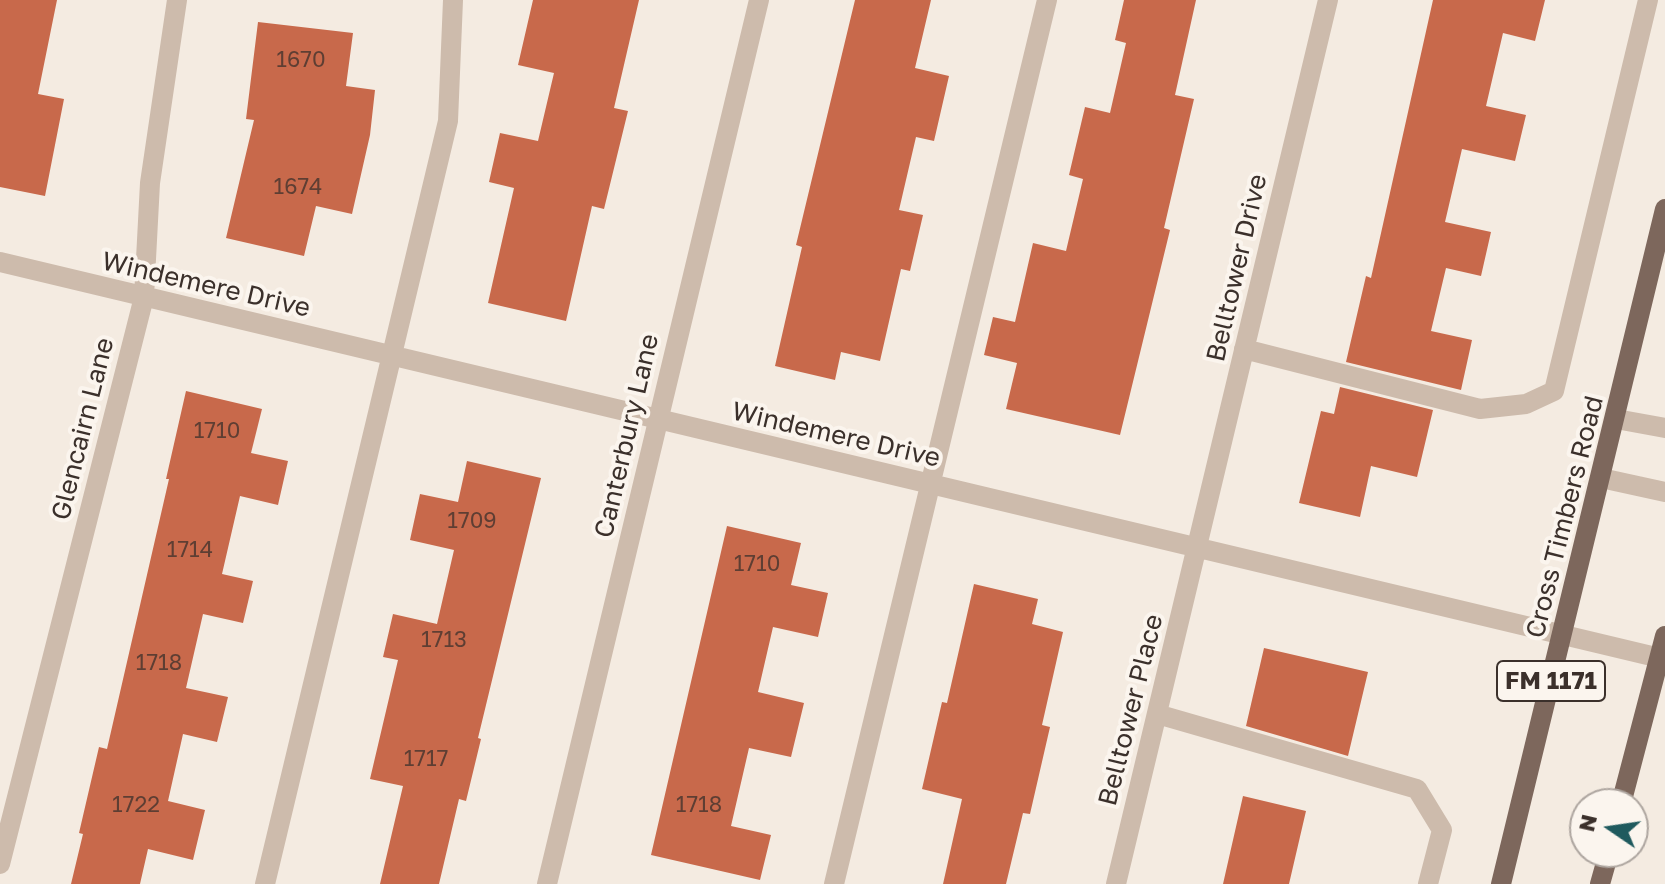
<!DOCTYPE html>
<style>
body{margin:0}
#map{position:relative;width:1665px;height:884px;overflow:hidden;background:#f4ebe1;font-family:"Golos Text",sans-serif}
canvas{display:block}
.north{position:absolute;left:1569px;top:788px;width:80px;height:80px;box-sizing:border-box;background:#fbf5ee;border:2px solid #aea6a0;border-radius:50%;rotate:283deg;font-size:22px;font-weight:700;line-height:32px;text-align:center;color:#3b302b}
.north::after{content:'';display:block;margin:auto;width:28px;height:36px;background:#1f5a5e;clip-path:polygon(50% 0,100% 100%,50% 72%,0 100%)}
</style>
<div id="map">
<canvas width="1665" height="884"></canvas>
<div class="north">N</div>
</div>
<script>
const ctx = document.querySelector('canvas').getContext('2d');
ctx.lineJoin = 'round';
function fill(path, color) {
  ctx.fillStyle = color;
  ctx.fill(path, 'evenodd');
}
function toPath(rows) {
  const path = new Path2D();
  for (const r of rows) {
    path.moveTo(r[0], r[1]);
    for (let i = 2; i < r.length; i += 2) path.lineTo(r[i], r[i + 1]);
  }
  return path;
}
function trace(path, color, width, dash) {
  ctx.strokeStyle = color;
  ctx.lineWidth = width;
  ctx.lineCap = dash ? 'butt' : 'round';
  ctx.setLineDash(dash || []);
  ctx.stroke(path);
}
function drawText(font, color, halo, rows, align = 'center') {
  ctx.font = font + ' "Golos Text",sans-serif';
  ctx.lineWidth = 8;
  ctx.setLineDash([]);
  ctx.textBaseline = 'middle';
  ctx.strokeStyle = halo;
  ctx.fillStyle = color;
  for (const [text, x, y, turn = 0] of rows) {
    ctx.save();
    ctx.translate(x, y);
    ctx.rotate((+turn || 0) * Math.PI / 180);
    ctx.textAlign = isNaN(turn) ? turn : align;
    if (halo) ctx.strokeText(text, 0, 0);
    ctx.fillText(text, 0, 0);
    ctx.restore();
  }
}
const building = toPath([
 [0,0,57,0,38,94,64,99,45,196,0,187],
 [533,0,639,0,614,108,628,111,604,209,592,206,566,321,488,303,514,188,489,182,500,133,538,141,554,73,518,65],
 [855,0,931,0,915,68,949,76,934,141,916,137,899,210,923,215,910,271,901,269,880,361,841,352,835,380,775,366,802,247,796,245],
 [1124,0,1196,0,1175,95,1194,99,1164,228,1170,230,1120,435,1006,409,1017,363,984,355,993,317,1015,322,1033,243,1066,251,1083,179,1069,175,1085,107,1110,113,1126,43,1115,40],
 [1433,0,1545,0,1535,41,1503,33,1486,106,1526,115,1515,161,1462,149,1445,222,1491,232,1481,276,1446,268,1431,331,1472,340,1461,390,1346,362,1366,276,1371,278],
 [258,22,353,33,346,86,375,90,370,135,352,214,316,206,304,256,226,238,254,120,246,119],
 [1340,387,1433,410,1417,477,1371,466,1360,517,1299,503,1321,411,1334,414],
 [186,391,262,409,251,453,288,461,278,505,240,496,222,574,253,581,243,623,203,614,186,688,228,697,217,742,183,734,168,801,205,810,193,860,148,849,140,884,71,884,83,834,79,833,99,747,107,749,169,479,166,479],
 [467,461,541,478,478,738,481,739,466,801,459,799,439,884,380,884,403,786,370,779,398,660,383,657,393,614,437,624,454,550,410,540,420,494,458,502],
 [727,526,801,543,791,585,828,593,818,637,773,627,758,692,804,703,791,757,749,748,731,826,771,835,760,880,651,855],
 [974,584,1038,599,1032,624,1063,632,1042,725,1050,727,1030,814,1023,813,1006,884,943,884,962,799,922,789,942,702,947,703],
 [1264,648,1368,672,1348,756,1246,726],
 [1243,796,1306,811,1289,884,1223,884]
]);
const minor = toPath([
 [0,262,1660,658],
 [1244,349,1480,409,1526,404,1554,391,1648,0],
 [1616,419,1665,428],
 [1601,478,1665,492],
 [1157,714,1417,789,1442,830,1428,884],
 [0,864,144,297,150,183,177,0],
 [265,884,448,121,453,0],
 [547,884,759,0],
 [834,884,1047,0],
 [1116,884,1328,0]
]);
const major = toPath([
 [1621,804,1665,636],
 [1501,884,1665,209],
 [1600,884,1609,852]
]);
const numberNames = [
 ["1670",301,60],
 ["1674",298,187],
 ["1710",217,431],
 ["1709",472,521],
 ["1714",190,550],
 ["1710",757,564],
 ["1713",444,640],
 ["1718",159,663],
 ["1717",426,759],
 ["1722",136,805],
 ["1718",699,805]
];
const shields = [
 [1551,681,108]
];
const shieldNames = [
 ["FM 1171",1551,681]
];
const streetNames = [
 ["Belltower Drive",1237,268,-77],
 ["Windemere Drive",206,285,13],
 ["Glencairn Lane",83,429,-76],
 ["Windemere Drive",836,435,13],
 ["Canterbury Lane",627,436,-77],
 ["Cross Timbers Road",1565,517,-76],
 ["Belltower Place",1131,710,-76]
];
fill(building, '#c8694b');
trace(minor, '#cdbbac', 20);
trace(major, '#7d675c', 20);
drawText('22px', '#5e3e33', null, numberNames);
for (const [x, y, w] of shields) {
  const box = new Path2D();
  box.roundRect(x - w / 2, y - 20, w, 40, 6);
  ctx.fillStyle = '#fbf5ee';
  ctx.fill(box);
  trace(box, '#3b302b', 2);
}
drawText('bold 24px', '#3b302b', null, shieldNames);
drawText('26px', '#3b302b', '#fbf5ee', streetNames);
</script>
